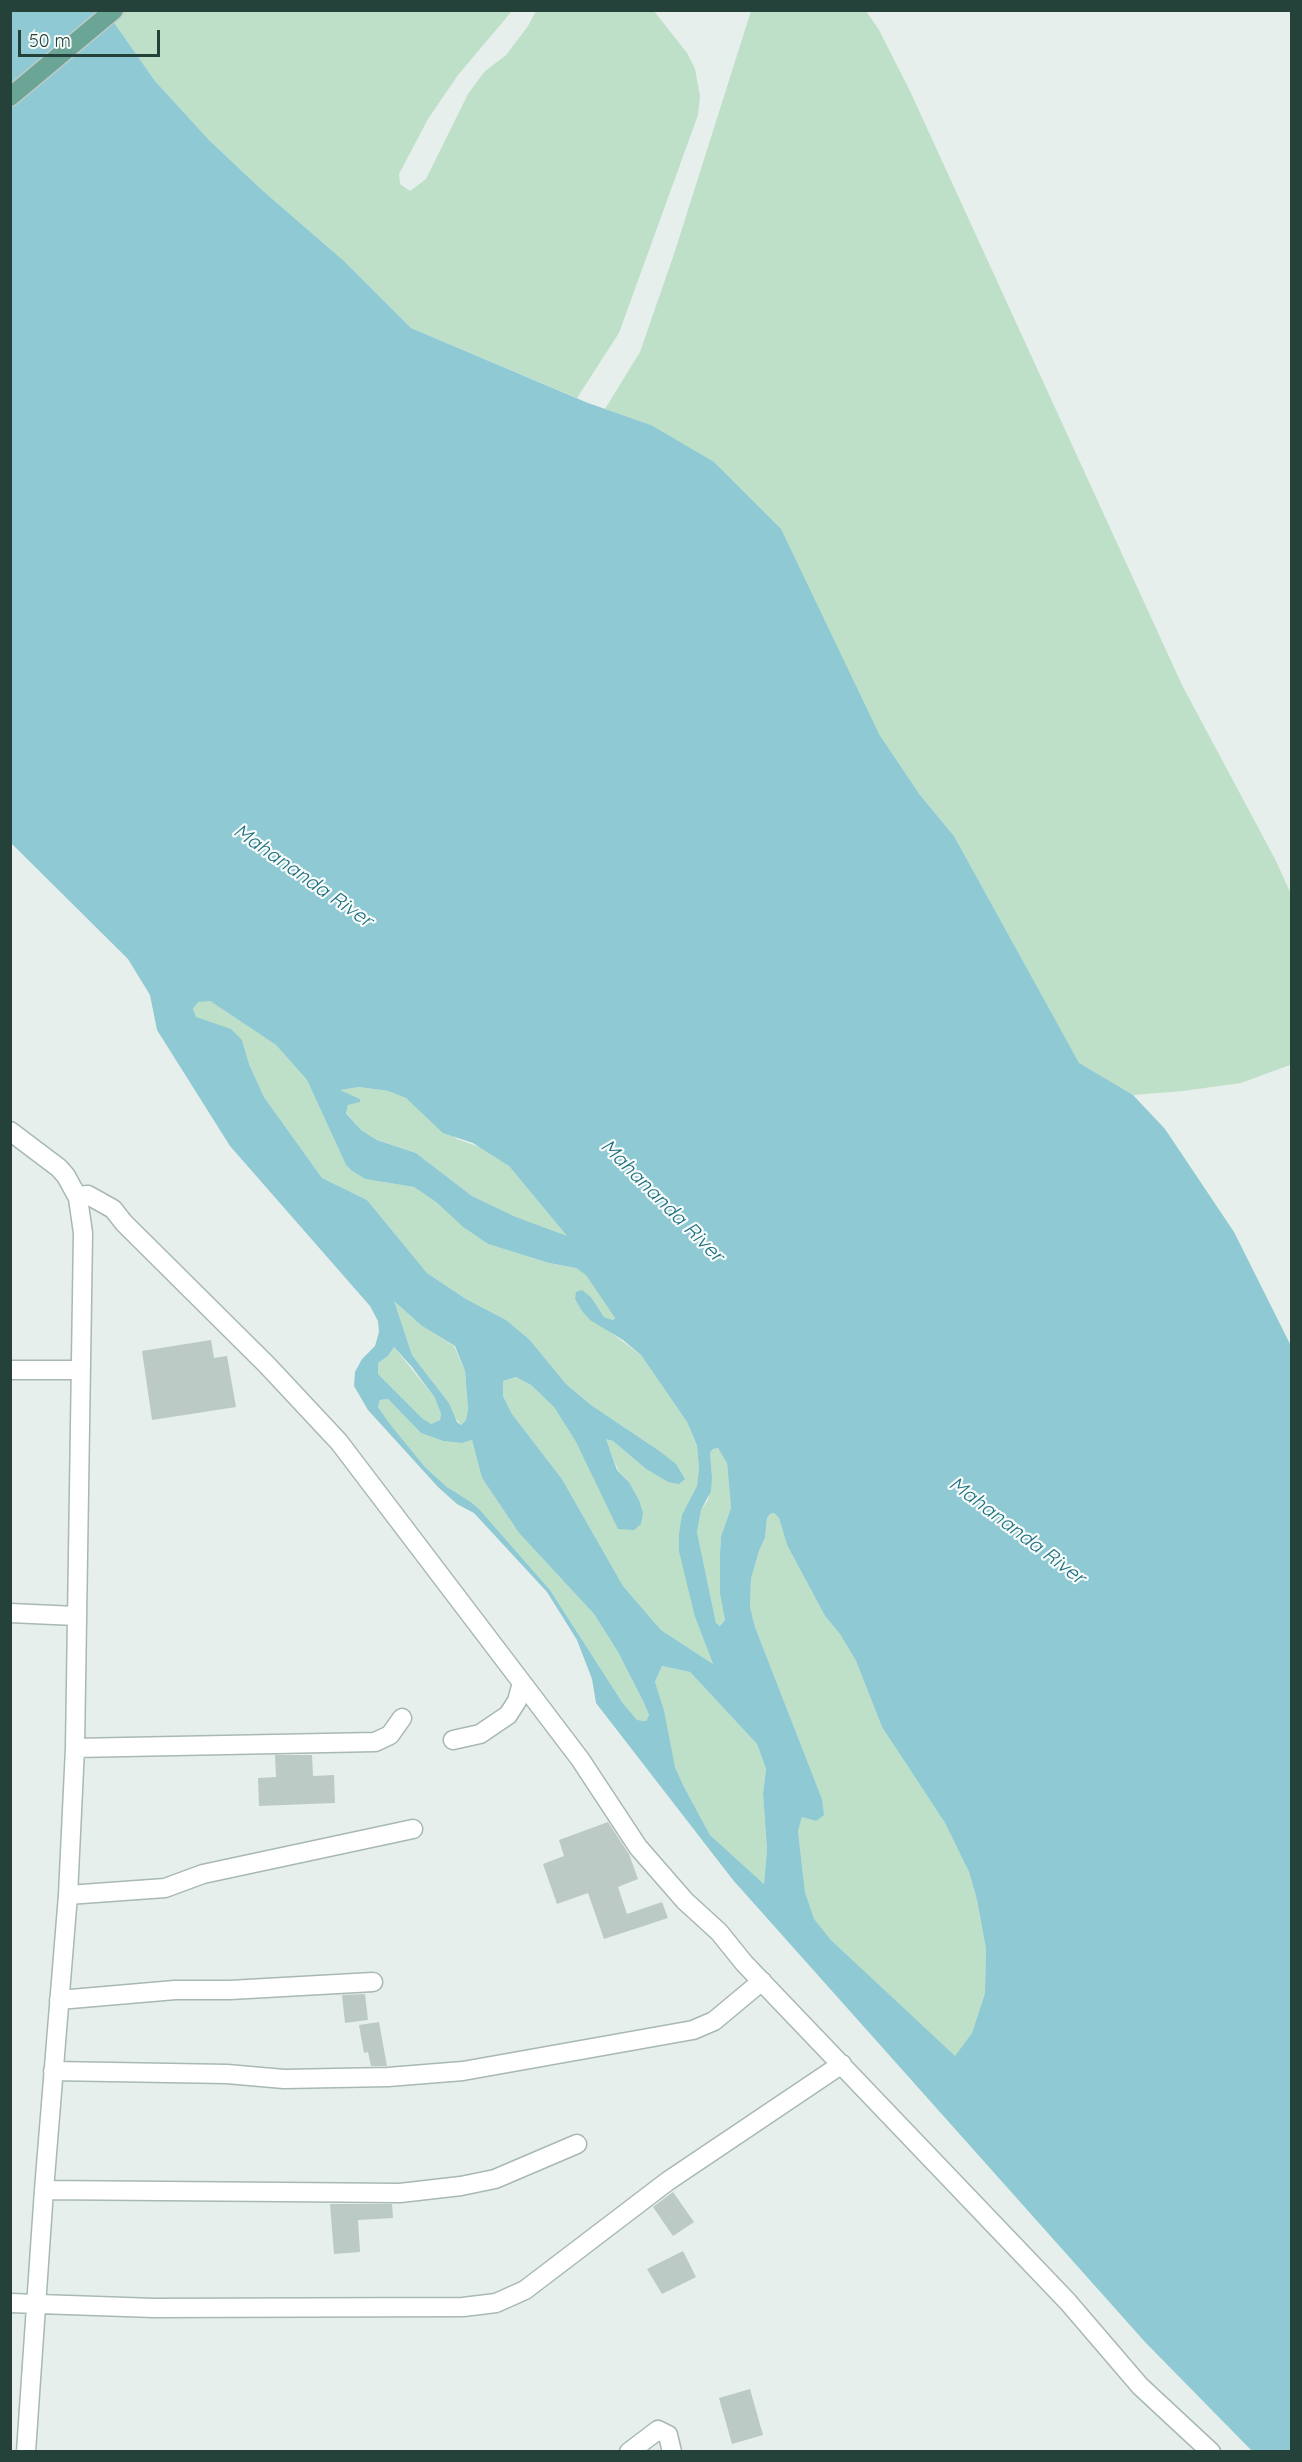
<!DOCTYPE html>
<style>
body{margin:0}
#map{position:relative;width:1302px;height:2462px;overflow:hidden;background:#e6efeb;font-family:Quicksand,sans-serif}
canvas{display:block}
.frame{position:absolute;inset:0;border:12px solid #24423a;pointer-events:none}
.scale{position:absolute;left:18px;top:30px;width:142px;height:27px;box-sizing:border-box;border:3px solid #24423a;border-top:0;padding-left:8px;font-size:18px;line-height:21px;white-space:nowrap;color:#24423a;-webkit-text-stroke:4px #f7fbf9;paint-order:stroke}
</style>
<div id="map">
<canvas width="1302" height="2462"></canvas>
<div class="frame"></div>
<div class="scale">50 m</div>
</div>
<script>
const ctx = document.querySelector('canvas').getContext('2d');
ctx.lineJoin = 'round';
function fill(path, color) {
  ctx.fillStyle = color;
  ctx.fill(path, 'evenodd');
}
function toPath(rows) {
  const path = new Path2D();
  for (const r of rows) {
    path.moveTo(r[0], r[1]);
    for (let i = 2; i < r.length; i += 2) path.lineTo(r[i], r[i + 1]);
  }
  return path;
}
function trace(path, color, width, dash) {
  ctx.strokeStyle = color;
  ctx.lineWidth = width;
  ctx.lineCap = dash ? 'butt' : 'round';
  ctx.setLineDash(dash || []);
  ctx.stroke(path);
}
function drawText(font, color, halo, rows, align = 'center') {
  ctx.font = font + ' Quicksand,sans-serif';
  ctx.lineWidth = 4.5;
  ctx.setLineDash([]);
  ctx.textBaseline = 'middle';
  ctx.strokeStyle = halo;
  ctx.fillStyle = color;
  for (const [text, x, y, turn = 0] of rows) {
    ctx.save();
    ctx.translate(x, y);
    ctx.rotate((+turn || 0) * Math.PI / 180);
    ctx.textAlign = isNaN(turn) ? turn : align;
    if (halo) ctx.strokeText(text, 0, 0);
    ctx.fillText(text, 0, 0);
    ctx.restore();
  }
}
const green = toPath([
 [106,11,512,11,458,75,428,119,399,174,400,184,410,191,426,179,468,94,484,72,506,55,528,26,536,11,654,11,687,53,695,69,700,96,698,115,619,333,577,398,411,328,344,261,262,190,209,140,155,81],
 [751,11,866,11,879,30,910,91,1182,685,1276,861,1291,894,1291,1064,1290,1065,1241,1083,1183,1091,1133,1095,1079,1064,954,836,920,795,879,734,651,425,605,409,640,352,674,254],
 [198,1001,210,1001,276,1045,307,1080,346,1165,352,1171,365,1179,414,1187,436,1202,463,1227,488,1244,549,1263,576,1268,586,1274,615,1318,613,1320,604,1317,591,1297,582,1290,607,1330,641,1355,687,1422,697,1447,699,1469,695,1617,713,1664,661,1630,623,1586,562,1479,512,1414,503,1396,503,1381,516,1377,531,1385,554,1407,576,1442,605,1498,639,1500,629,1482,618,1470,605,1438,613,1441,646,1469,668,1482,658,1450,591,1405,566,1384,529,1339,506,1320,466,1299,427,1273,367,1200,322,1178,264,1097,249,1064,242,1040,196,1017,193,1009],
 [359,1087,388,1091,406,1098,457,1139,485,1149,509,1166,568,1237,516,1217,472,1196,416,1153,377,1140,361,1130,346,1112,348,1105,359,1102,360,1099,339,1090],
 [393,1300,422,1326,454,1346,465,1371,466,1384,468,1409,466,1420,461,1425,453,1415,449,1403,412,1355],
 [394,1347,435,1398,441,1414,440,1420,431,1424,422,1418,378,1374,378,1363,388,1356],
 [388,1399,421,1433,443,1441,462,1443,472,1440,482,1478,519,1533,594,1614,618,1652,643,1701,649,1715,646,1721,637,1720,622,1702,550,1590,480,1510,471,1502,447,1487,425,1467,389,1424,378,1407,380,1400],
 [718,1448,727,1462,731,1508,721,1536,720,1553,725,1620,720,1626,716,1623,697,1532,701,1510,708,1500,712,1477,710,1453,713,1449],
 [774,1513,779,1518,787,1545,825,1616,840,1634,856,1661,882,1727,945,1823,969,1872,977,1900,986,1949,985,1993,972,2033,955,2057,831,1940,814,1920,805,1892,798,1831,802,1817,816,1821,822,1799,755,1627,750,1607,751,1579,759,1551,765,1538,767,1518,770,1514],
 [662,1666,690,1672,757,1744,766,1769,763,1794,767,1849,764,1884,710,1835,683,1785,675,1767,655,1682]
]);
const water = toPath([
 [10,11,106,11,155,81,209,140,262,190,344,261,411,328,588,403,651,425,714,462,781,529,879,734,920,795,954,836,1079,1063,1133,1095,1165,1129,1234,1232,1291,1346,1291,2451,1252,2451,1145,2342,733,1880,596,1703,592,1679,577,1640,547,1592,474,1513,457,1504,438,1487,368,1410,354,1386,355,1372,362,1359,375,1346,379,1332,378,1321,370,1306,230,1146,157,1030,150,995,128,959,11,843],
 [210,1001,276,1045,307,1080,346,1165,352,1171,365,1179,414,1187,436,1202,463,1227,488,1244,549,1263,576,1268,586,1275,615,1318,613,1320,604,1317,591,1297,582,1290,576,1292,575,1299,582,1311,590,1320,623,1340,641,1355,687,1422,697,1446,699,1469,697,1486,682,1515,679,1534,679,1551,695,1617,713,1664,661,1630,623,1586,562,1479,512,1414,503,1396,503,1381,516,1377,531,1385,554,1407,576,1442,618,1529,634,1530,641,1524,643,1513,639,1500,629,1482,617,1470,606,1439,613,1441,646,1469,668,1482,679,1484,685,1479,676,1464,658,1450,591,1405,566,1384,529,1339,506,1320,466,1299,427,1273,367,1200,322,1178,264,1097,249,1064,242,1040,231,1029,196,1017,193,1009,198,1002],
 [359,1087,388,1091,406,1098,443,1133,473,1143,509,1166,567,1236,516,1217,472,1196,416,1153,377,1140,361,1130,346,1113,348,1105,360,1102,360,1099,340,1090],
 [394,1301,422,1326,455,1346,465,1371,466,1384,468,1409,466,1420,461,1425,457,1422,449,1403,412,1355],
 [394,1347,412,1367,435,1398,441,1414,440,1420,431,1424,422,1418,378,1374,378,1363,388,1356],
 [388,1399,421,1433,443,1441,462,1443,472,1440,482,1478,519,1533,594,1614,618,1652,643,1701,649,1715,646,1721,637,1720,622,1702,550,1590,480,1510,471,1502,447,1487,425,1467,389,1423,378,1407,380,1400],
 [718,1448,727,1463,731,1508,721,1536,720,1553,720,1593,725,1620,720,1626,716,1623,697,1532,701,1510,711,1491,712,1477,710,1453,713,1449],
 [774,1513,779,1518,787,1545,825,1616,840,1634,856,1661,882,1727,945,1823,969,1872,977,1900,986,1949,985,1993,972,2033,955,2056,831,1940,814,1919,805,1892,798,1831,802,1817,816,1821,824,1815,822,1799,755,1627,750,1607,751,1579,759,1551,765,1538,767,1518,770,1514],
 [662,1666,690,1672,757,1744,766,1769,763,1794,767,1849,764,1884,710,1835,683,1785,675,1767,664,1711,655,1682]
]);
const building = toPath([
 [211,1340,214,1358,227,1356,236,1407,152,1420,142,1351],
 [275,1755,312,1755,313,1776,334,1775,335,1803,259,1806,258,1778,276,1777],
 [608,1822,629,1854,638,1879,618,1887,627,1914,662,1902,668,1918,604,1939,588,1893,557,1904,543,1864,564,1856,559,1840],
 [365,1994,368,2020,345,2023,342,1995],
 [379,2022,387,2066,371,2066,368,2052,364,2053,359,2025],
 [673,2192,694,2222,673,2236,653,2207],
 [330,2204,392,2204,393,2218,358,2220,360,2252,334,2254],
 [683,2251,696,2277,662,2294,647,2269],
 [750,2389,763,2435,732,2444,719,2398]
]);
const minor = toPath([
 [10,1131,59,1168,66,1176,78,1198,83,1233,75,1748,68,1895,44,2190,26,2452],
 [77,1196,88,1195,113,1209,124,1223,267,1365,339,1442,580,1759,638,1847,685,1901,719,1932,744,1963,1068,2302,1140,2386,1211,2452],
 [10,1370,81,1370],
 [10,1613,76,1616],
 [453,1740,480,1734,508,1715,517,1701,522,1683],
 [75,1748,375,1742,390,1735,402,1718],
 [68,1895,165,1888,203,1874,413,1829],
 [59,2000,175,1990,230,1990,373,1982],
 [53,2071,227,2074,284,2079,388,2077,463,2071,693,2030,714,2021,762,1981],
 [44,2190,400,2193,461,2186,495,2179,577,2144],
 [10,2303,154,2308,463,2307,496,2303,525,2290,668,2181,842,2064],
 [629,2452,658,2430,668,2435,672,2452]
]);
const primary = toPath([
 [10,97,114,10]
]);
const waterNames = [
 ["Mahananda River",303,876,35],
 ["Mahananda River",662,1201,45],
 ["Mahananda River",1017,1531,37]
];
fill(green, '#bfe0c8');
fill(water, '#8ec9d4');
fill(building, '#bbcac4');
trace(minor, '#a8b8b2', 21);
trace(primary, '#c2cac8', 21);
trace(minor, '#fff', 18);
trace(primary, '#6aa596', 18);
drawText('italic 20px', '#1c6f80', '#f7fbf9', waterNames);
</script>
